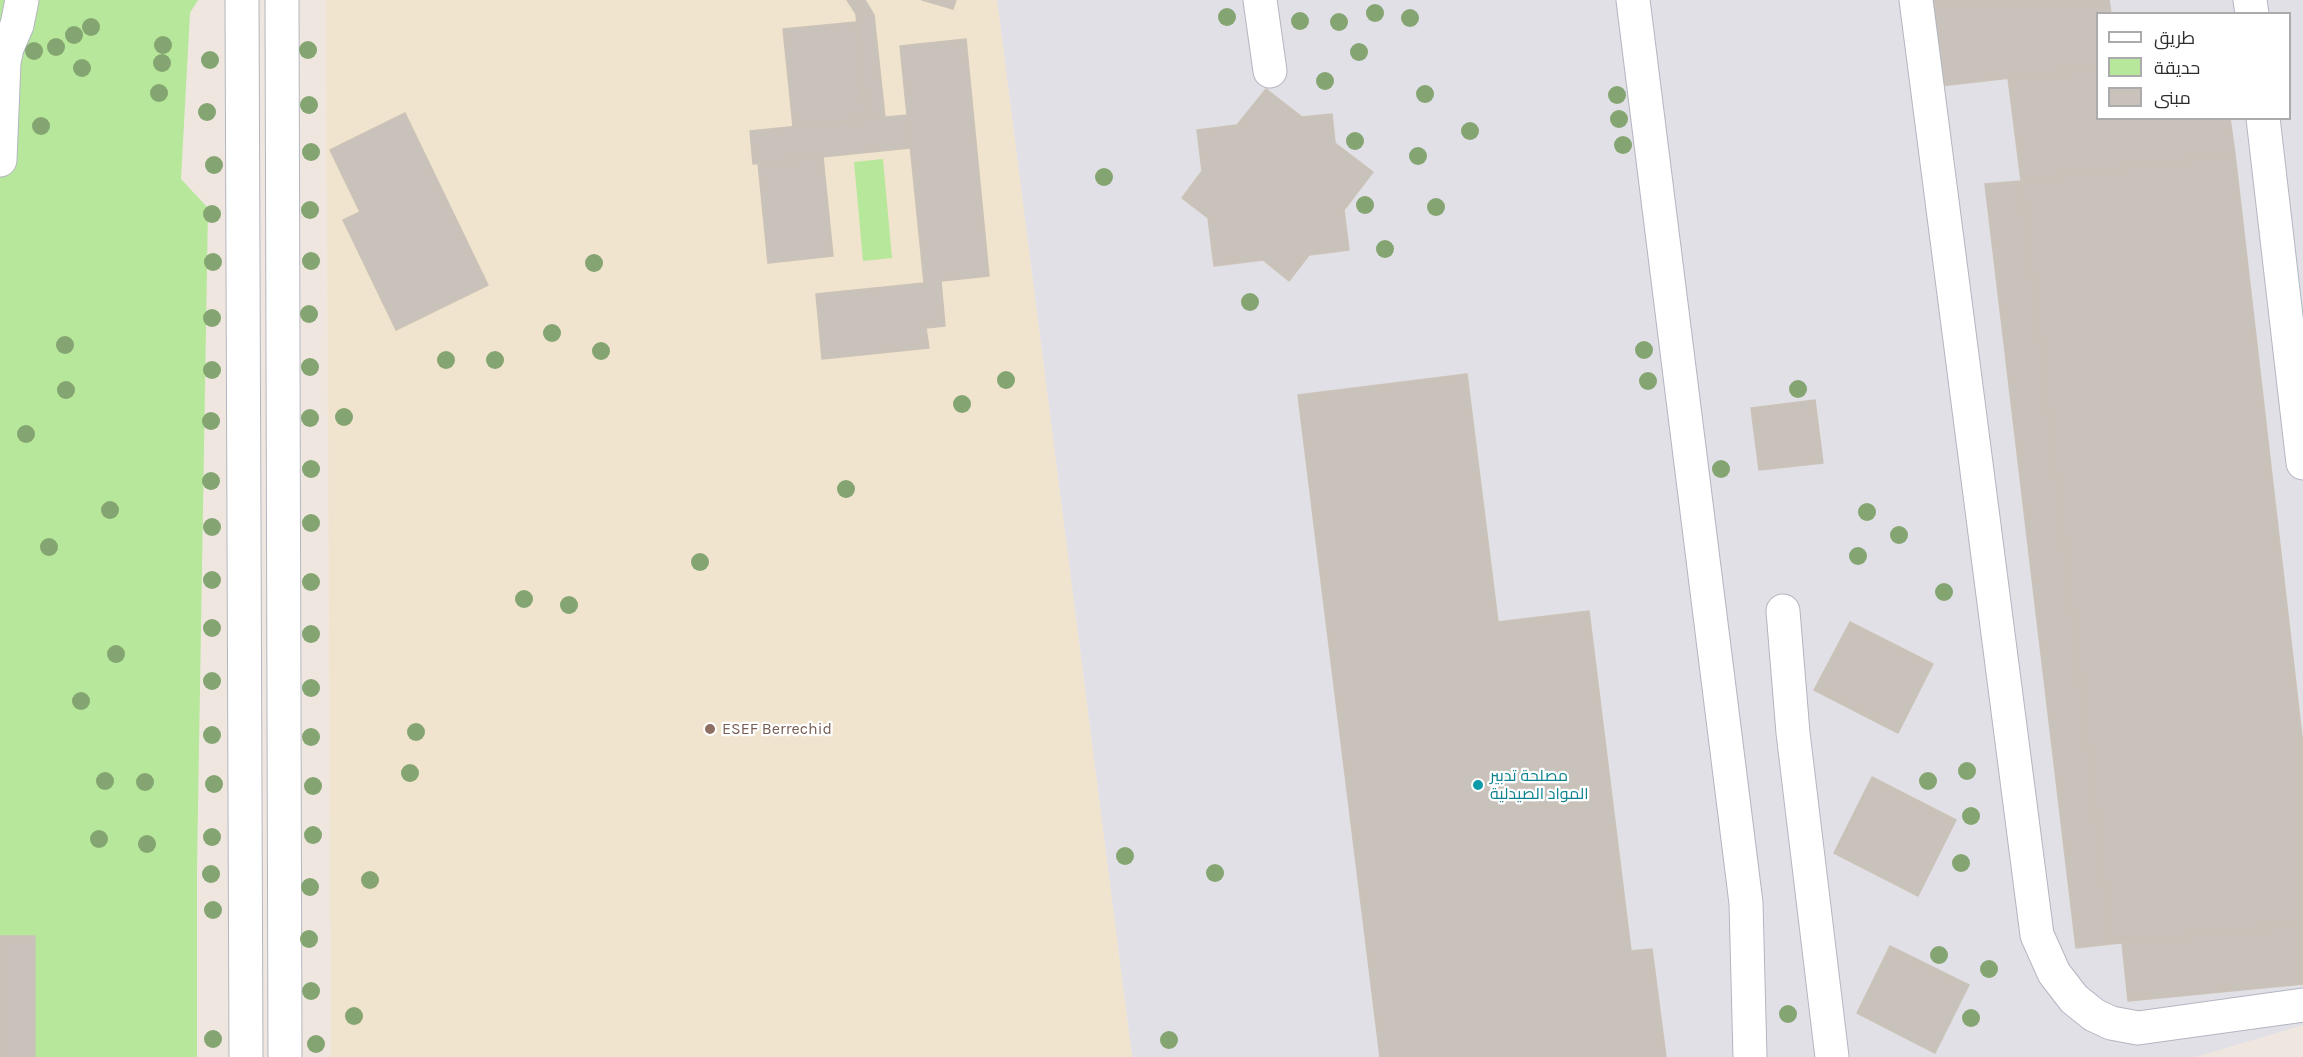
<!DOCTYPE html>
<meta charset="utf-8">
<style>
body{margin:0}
#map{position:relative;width:2303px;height:1057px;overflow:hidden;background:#efe7df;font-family:Karla,Cairo,sans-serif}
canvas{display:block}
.legend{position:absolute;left:2096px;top:12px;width:195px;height:108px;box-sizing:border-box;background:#fff;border:2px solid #ababab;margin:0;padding:8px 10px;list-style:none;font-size:18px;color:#2d2d2d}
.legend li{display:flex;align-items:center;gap:12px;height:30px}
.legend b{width:30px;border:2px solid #ababab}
</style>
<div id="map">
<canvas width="2303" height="1057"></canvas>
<ul class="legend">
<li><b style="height:8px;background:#fff"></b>طريق</li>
<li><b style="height:16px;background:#b7e79a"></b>حديقة</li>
<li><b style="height:16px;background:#c8c2ba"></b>مبنى</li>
</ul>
</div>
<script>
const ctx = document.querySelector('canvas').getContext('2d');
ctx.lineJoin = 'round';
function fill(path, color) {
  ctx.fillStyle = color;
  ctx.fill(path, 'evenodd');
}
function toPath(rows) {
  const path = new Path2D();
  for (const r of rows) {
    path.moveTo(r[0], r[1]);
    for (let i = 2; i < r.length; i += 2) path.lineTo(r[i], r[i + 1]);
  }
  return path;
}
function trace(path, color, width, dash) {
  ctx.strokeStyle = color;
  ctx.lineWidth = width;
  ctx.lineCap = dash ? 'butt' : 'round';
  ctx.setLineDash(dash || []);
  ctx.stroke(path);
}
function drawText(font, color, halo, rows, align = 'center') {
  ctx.font = font + ' Karla,Cairo,sans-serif';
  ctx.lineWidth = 4.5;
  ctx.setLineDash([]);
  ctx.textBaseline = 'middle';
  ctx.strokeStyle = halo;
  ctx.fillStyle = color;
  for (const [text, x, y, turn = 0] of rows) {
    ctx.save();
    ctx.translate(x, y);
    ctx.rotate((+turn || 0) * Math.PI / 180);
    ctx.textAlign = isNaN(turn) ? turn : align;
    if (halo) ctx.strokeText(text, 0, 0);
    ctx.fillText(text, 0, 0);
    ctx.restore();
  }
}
const industrial = toPath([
 [997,0,2303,0,2303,1025,2196,1057,1132,1057],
 [2098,14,2290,14,2290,118,2098,118]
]);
const education = toPath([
 [326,0,997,0,1132,1057,331,1057]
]);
const green = toPath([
 [0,0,198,0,190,13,181,179,208,208,197,867,197,1057,0,1057],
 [883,159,892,258,863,261,854,162]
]);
const building = toPath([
 [847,0,865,0,874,15,885,117,866,119,856,14,847,0],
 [922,0,956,0,953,9,922,0],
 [1930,0,2109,0,2111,14,2098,14,2098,68,1940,86,1930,0],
 [856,22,866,119,793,126,783,29,856,22],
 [966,39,989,276,941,281,945,326,926,328,929,348,822,359,816,294,924,283,900,46,966,39],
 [2098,68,2098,118,2230,118,2235,154,2021,181,2008,78,2098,68],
 [1266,89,1302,117,1332,114,1335,143,1373,172,1344,210,1349,250,1309,255,1289,281,1263,260,1214,266,1208,218,1182,198,1202,171,1197,130,1237,125,1266,89],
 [405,113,488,285,396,330,343,220,360,212,330,150,405,113],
 [907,115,910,148,753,164,750,131,907,115],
 [2235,154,2303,745,2303,924,2111,944,2021,181,2235,154],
 [823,157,833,256,768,263,758,163,823,157],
 [2021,181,2111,944,2076,948,1985,184,2021,181],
 [1467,374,1498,622,1589,611,1631,951,1652,949,1666,1057,1380,1057,1298,395,1467,374],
 [1815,400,1823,463,1759,470,1751,408,1815,400],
 [1850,622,1933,664,1898,733,1814,690,1850,622],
 [1872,777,1956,820,1918,896,1834,853,1872,777],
 [2303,924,2303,984,2128,1001,2122,943,2303,924],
 [0,936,35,936,35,1057,0,1057,0,936],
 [1890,946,1969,985,1935,1053,1857,1013,1890,946]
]);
const minor = toPath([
 [242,0,246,1057],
 [282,0,285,1057],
 [1260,0,1270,71],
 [1633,0,1746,903,1750,1057],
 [1916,0,2037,935,2054,973,2074,999,2094,1015,2111,1023,2138,1028,2303,1005],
 [2250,0,2252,14],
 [2263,118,2303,463],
 [0,160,4,62,7,48,17,25,22,0],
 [1783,611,1793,733,1832,1057]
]);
const trees = [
 [1375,13],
 [1227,17],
 [1410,18],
 [1300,21],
 [1339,22],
 [91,27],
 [74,35],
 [163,45],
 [56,47],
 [308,50],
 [34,51],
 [1359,52],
 [210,60],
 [162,63],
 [82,68],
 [1325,81],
 [159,93],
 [1425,94],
 [1617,95],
 [309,105],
 [207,112],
 [1619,119],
 [41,126],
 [1470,131],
 [1355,141],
 [1623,145],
 [311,152],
 [1418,156],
 [214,165],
 [1104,177],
 [1365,205],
 [1436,207],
 [310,210],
 [212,214],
 [1385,249],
 [311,261],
 [213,262],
 [594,263],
 [1250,302],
 [309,314],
 [212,318],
 [552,333],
 [65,345],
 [1644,350],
 [601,351],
 [446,360],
 [495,360],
 [310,367],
 [212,370],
 [1006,380],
 [1648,381],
 [1798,389],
 [66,390],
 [962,404],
 [344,417],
 [310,418],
 [211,421],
 [26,434],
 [311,469],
 [1721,469],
 [211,481],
 [846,489],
 [110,510],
 [1867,512],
 [311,523],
 [212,527],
 [1899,535],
 [49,547],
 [1858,556],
 [700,562],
 [212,580],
 [311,582],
 [1944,592],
 [524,599],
 [569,605],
 [212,628],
 [311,634],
 [116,654],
 [212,681],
 [311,688],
 [81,701],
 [416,732],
 [212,735],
 [311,737],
 [1967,771],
 [410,773],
 [105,781],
 [1928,781],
 [145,782],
 [214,784],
 [313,786],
 [1971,816],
 [313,835],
 [212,837],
 [99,839],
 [147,844],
 [1125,856],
 [1961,863],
 [1215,873],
 [211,874],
 [370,880],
 [310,887],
 [213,910],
 [309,939],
 [1939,955],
 [1989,969],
 [311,991],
 [1788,1014],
 [354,1016],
 [1971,1018],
 [213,1039],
 [1169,1040],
 [316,1044]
];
const markers = [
 [710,729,6,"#8d6e63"],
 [1478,785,6,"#0f9aa8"]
];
const educationNames = [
 ["ESEF Berrechid",722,729]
];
const cultureNames = [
 ["مصلحة تدبير",1490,776],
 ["المواد الصيدلية",1490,794]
];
fill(industrial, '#e1e0e7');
fill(education, '#f1e4ce');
fill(green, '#b7e79a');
fill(building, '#c8c2ba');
trace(building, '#cbc3b8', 1.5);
trace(minor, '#b3b6c1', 35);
trace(minor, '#fff', 33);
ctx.fillStyle = '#84a572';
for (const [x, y] of trees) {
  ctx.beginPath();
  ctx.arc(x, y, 9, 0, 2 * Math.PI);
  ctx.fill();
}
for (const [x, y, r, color] of markers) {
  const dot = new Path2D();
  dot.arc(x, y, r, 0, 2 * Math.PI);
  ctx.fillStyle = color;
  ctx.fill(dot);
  trace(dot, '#fff', 2);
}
drawText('16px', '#785e54', '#fff', educationNames, 'left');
drawText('16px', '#0d838f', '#fff', cultureNames, 'left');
</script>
